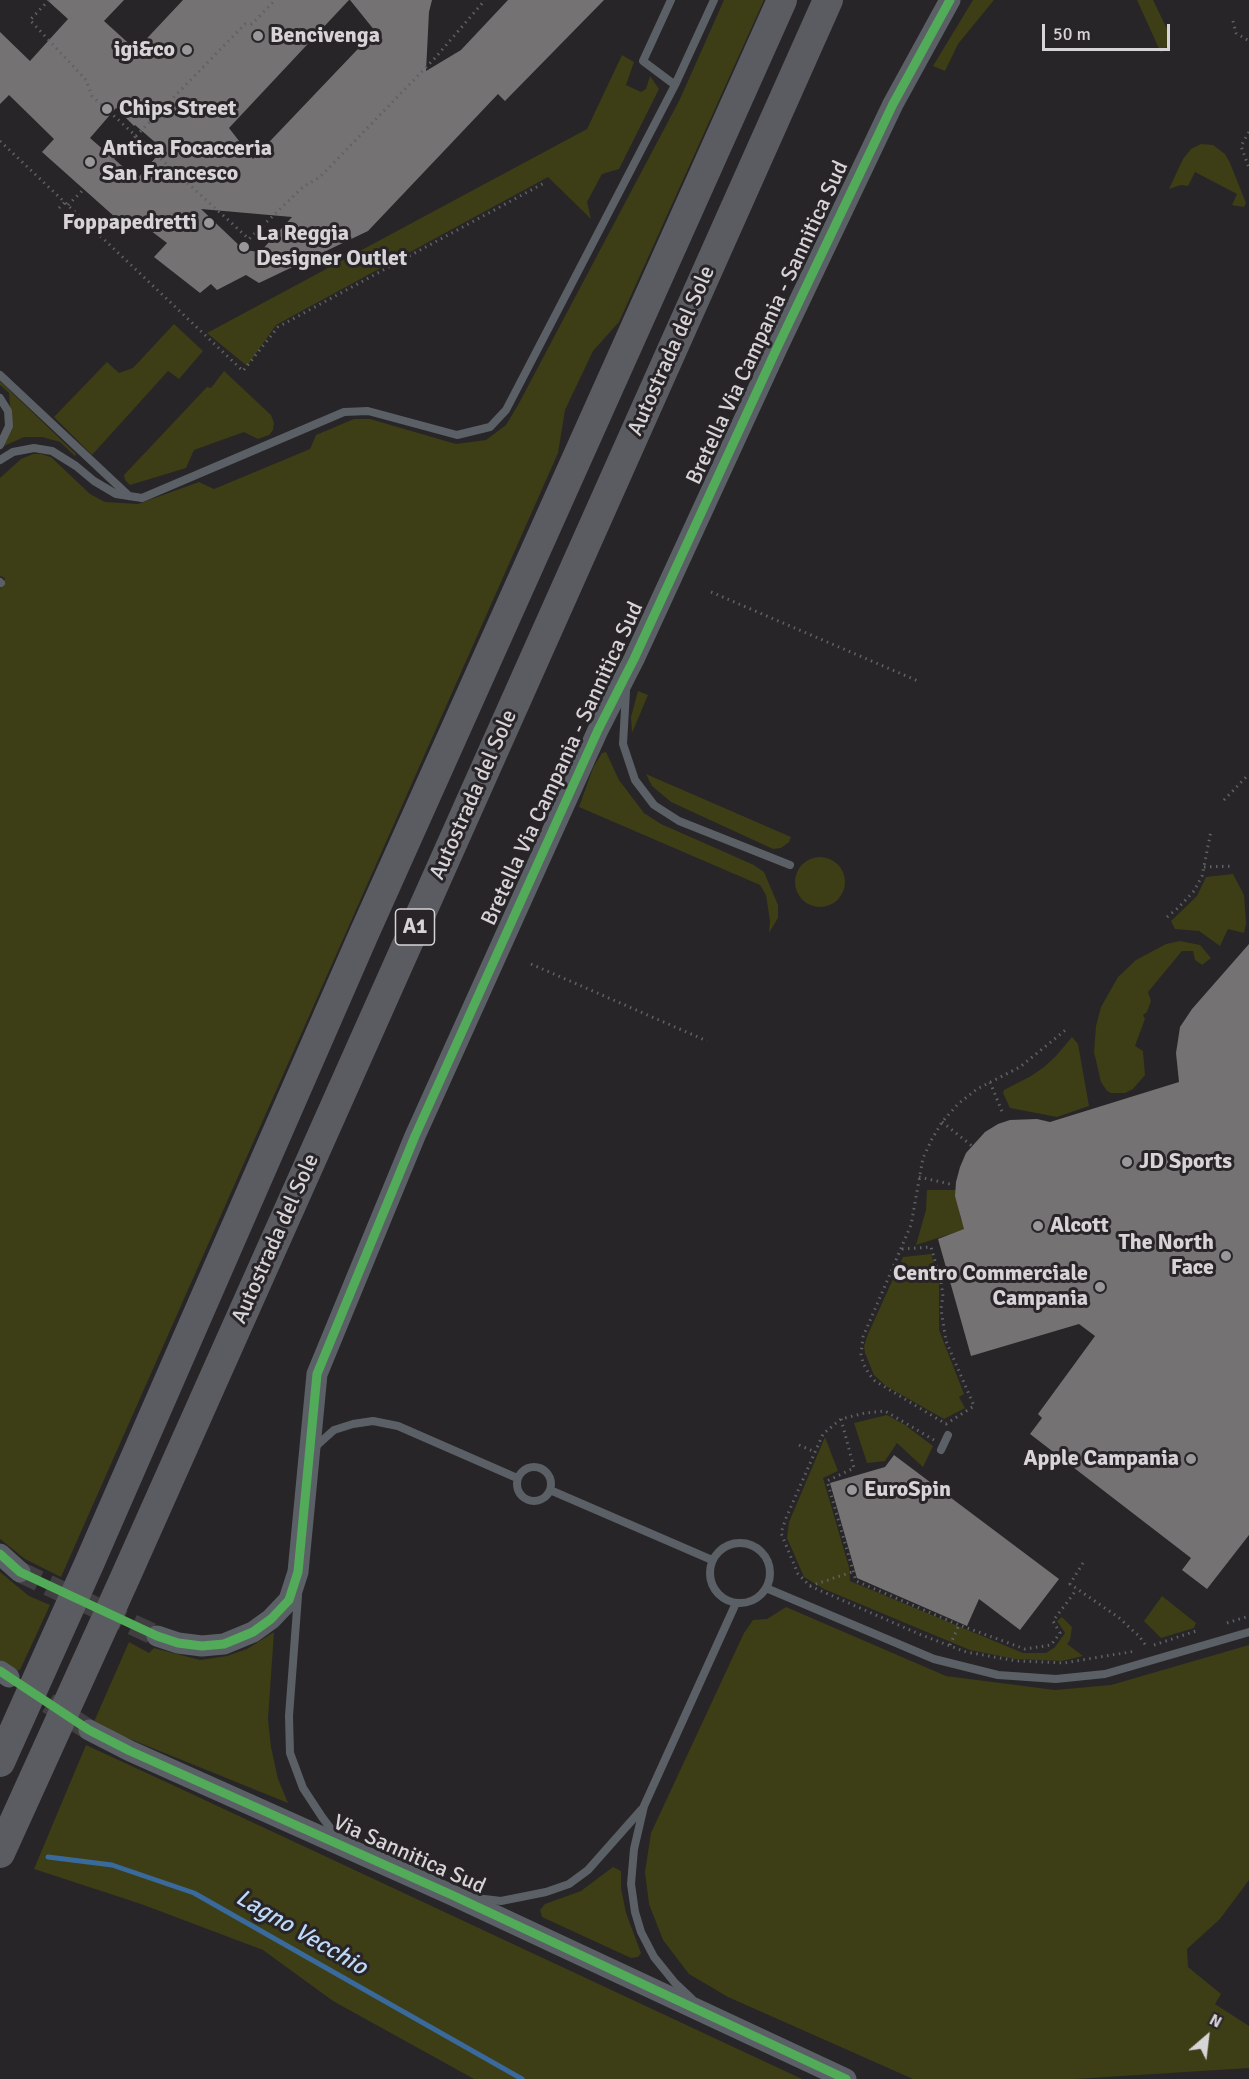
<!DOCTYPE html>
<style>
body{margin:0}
#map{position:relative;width:1249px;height:2079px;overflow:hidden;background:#272527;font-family:Signika,sans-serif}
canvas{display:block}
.north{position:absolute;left:1177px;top:2007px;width:60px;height:60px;-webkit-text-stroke:4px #282428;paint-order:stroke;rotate:28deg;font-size:16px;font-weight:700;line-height:24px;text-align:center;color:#d7d4d7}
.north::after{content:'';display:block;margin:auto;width:21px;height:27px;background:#d7d4d7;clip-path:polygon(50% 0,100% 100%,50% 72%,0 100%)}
.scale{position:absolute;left:1042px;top:24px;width:128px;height:27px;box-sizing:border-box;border:3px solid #d7d4d7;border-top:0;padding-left:8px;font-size:18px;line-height:21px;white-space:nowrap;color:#d7d4d7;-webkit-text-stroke:4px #282428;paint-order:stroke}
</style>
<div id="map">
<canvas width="1249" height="2079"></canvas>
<div class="north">N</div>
<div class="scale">50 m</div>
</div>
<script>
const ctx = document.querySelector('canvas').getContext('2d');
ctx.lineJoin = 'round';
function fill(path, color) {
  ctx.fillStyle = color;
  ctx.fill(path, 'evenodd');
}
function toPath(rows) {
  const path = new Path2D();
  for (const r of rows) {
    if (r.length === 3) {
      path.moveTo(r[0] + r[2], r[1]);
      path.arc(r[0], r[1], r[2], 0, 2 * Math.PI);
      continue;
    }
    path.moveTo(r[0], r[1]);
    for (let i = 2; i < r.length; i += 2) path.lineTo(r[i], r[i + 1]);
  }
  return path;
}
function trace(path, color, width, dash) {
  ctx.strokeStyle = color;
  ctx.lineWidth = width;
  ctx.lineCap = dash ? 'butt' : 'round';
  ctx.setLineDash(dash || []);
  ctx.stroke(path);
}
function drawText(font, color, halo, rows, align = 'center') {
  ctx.font = font + ' Signika,sans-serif';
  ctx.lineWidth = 6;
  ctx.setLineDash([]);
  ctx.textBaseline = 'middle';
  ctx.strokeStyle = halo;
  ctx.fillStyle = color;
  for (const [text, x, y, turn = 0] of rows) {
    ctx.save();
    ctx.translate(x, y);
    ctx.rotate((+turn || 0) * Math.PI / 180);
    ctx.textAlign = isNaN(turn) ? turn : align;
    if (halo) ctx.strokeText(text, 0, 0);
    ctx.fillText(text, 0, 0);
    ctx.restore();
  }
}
const green = toPath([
 [724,0,764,0,619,322,593,351,565,410,558,453,61,1577,25,1559,0,1539,0,589,5,578,0,576,0,478,21,459,33,454,41,454,51,457,90,494,105,502,138,504,199,482,214,489,310,449,316,435,354,419,370,419,456,444,486,440,506,425,518,405,680,99],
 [973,0,994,0,958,44,945,71,933,66],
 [1137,0,1153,0,1170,35,1170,43,1161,53],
 [622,55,634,62,626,85,641,92,646,89,650,76,659,89,619,169,602,174,587,202,591,219,548,177,276,325,247,366,207,333,587,129],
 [1201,144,1213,145,1225,154,1230,163,1246,203,1244,207,1232,205,1237,194,1195,172,1188,186,1181,185,1169,189,1183,159,1191,149],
 [174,324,203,351,179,379,168,371,92,455,54,417,107,362,119,373,133,368],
 [224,371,271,415,274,423,273,430,269,435,258,439,244,432,194,450,186,468,130,485,125,480,124,475,207,387,211,388],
 [0,381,76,454,75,456,60,442,42,437,24,437,4,446,11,420,9,393,0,385],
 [638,691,648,695,632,733,631,717],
 [606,752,619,780,644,813,661,824,754,865,764,872,778,905,778,918,769,933,770,921,766,895,760,885,579,807,593,768,602,753],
 [646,774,791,837,789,842,781,848,773,849,671,802,652,786],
 [820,882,25],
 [1233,874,1244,895,1246,923,1244,933,1228,929,1220,946,1199,931,1175,929,1171,921,1197,896,1206,877],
 [1180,941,1200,945,1211,958,1202,965,1195,960,1193,951,1182,951,1148,992,1151,1001,1147,1012,1143,1015,1145,1019,1135,1046,1143,1051,1145,1075,1133,1089,1125,1093,1111,1093,1107,1091,1101,1082,1094,1052,1096,1026,1101,1007,1118,977,1136,960,1166,944],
 [1072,1037,1078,1044,1089,1106,1057,1117,1010,1108,1003,1093,1004,1090,1031,1076,1044,1067,1056,1056],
 [927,1190,956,1190,961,1220,966,1220,966,1229,916,1245,926,1210],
 [931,1254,939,1282,939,1330,964,1394,959,1397,965,1408,944,1419,886,1386,874,1375,865,1353,864,1346,868,1334,903,1257],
 [887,1415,905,1425,933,1446,923,1467,897,1443,885,1461,867,1463,854,1423],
 [825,1437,838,1471,823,1478,849,1567,850,1581,1023,1653,1046,1653,1055,1647,1065,1633,1057,1621,1062,1617,1072,1627,1070,1640,1067,1644,1083,1656,1062,1661,1015,1659,970,1650,824,1589,804,1577,787,1538,789,1522],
 [0,1572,29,1596,50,1605,20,1670,13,1671,0,1660],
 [1162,1596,1196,1623,1194,1628,1161,1638,1144,1621],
 [786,1607,946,1676,1055,1690,1111,1685,1249,1645,1249,1880,1220,1919,1187,1949,1188,1967,1221,1994,1215,2004,1249,2026,1249,2068,1075,2079,913,2079,728,1997,689,1974,663,1940,649,1904,645,1872,651,1833,744,1633,753,1620,767,1619],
 [274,1632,268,1719,271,1747,278,1779,288,1803,93,1724,129,1642,149,1653,154,1648,200,1660,227,1656,247,1649],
 [86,1745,179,1788,802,2079,474,2079,333,2001,263,1950,141,1904,34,1869],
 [613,1867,621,1871,621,1888,626,1913,641,1953,638,1957,631,1958,542,1917,540,1910,545,1904,581,1891]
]);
const stream = toPath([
 [48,1857,112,1865,194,1893,522,2079]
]);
const building = toPath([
 [47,0,124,0,104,21,136,50,183,0,349,0,229,128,253,159,375,31,350,0,432,0,429,12,426,71,461,50,508,0,604,0,505,101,498,94,368,231,259,283,246,275,217,290,211,284,200,293,154,257,167,243,134,218,125,226,42,152,54,139,9,95,0,104,0,32,30,61,68,19],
 [116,108,134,126,135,125,163,149,137,179,90,138],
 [201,209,292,217,260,252,244,250],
 [1249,944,1249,1535,1207,1589,1182,1570,1191,1558,1030,1434,1042,1418,1038,1414,1095,1336,1079,1324,971,1356,938,1239,964,1229,955,1196,956,1182,960,1167,966,1153,985,1132,998,1124,1010,1120,1037,1119,1050,1122,1179,1082,1176,1053,1180,1027,1192,1009],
 [894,1455,1059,1579,1020,1630,979,1599,967,1626,857,1578,830,1483,885,1467]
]);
const tertiaryTunnel = toPath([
 [20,1572,157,1636],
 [22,1686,89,1730]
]);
const path = toPath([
 [49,0,30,20,86,80,92,96,136,136,245,24,252,24,275,0],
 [1233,21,1236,33,1249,41],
 [1249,132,1241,146,1249,168],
 [0,141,243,371,278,327,546,182],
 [113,159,136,136,249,239,303,187,320,177,435,58,485,0],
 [68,205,84,189],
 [59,208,65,202],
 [77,224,83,218],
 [711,592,918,681],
 [1224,800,1249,774],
 [1204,867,1234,866],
 [1167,917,1178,908,1194,891,1202,876,1211,831],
 [531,964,707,1041],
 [990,1082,1003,1114],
 [942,1122,972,1146],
 [919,1177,950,1184],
 [902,1249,931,1247,941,1282,943,1296,941,1309,946,1341,974,1406,946,1424,875,1381,869,1374,863,1363,861,1354,863,1337,911,1225,923,1158,932,1139,942,1122,958,1104,977,1089,1020,1067,1068,1028],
 [841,1419,854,1468,827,1481,856,1581,959,1625,1025,1649,1051,1645,1060,1633,1053,1621,1077,1589],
 [934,1440,885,1411,865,1413,841,1419,823,1434,786,1518,781,1533,798,1574,810,1586,919,1634,966,1652,1017,1661,1064,1663,1136,1651],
 [799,1445,815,1452],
 [1083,1563,1070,1584,1118,1617,1139,1636,1147,1647],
 [810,1586,852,1572],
 [1227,1623,1249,1616],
 [950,1645,959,1625],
 [1154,1645,1199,1630]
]);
const service = toPath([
 [671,0,643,61,675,85],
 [0,375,129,496],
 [0,398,8,411,9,426,0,445],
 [0,460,13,452,34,448,52,451,76,466,94,481,116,494,142,498,344,412,368,411,457,435,490,427,506,410,675,85,714,0],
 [0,582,1,583],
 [626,691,623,744,635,780,654,805,679,821,790,865],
 [315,1447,334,1430,353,1424,373,1421,398,1426,517,1478],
 [941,1450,948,1435],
 [534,1484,17],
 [550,1490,712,1560],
 [740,1573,30],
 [766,1588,934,1659,998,1675,1056,1679,1105,1674,1249,1632],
 [298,1596,289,1716,290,1753,303,1788,322,1817,337,1837],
 [476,1898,501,1901,546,1892,569,1884,588,1870,642,1809],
 [692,1999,675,1983,654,1957,641,1932,635,1912,631,1884,634,1849,644,1806,736,1603]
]);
const tertiary = toPath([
 [0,1554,20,1572],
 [157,1636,178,1643,202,1646,224,1644,253,1632,271,1619,289,1600,298,1572,317,1374,415,1136,598,730,634,659,777,348,893,104,950,0],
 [0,1671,9,1677],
 [89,1730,130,1751,452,1895,846,2079]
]);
const motorway = toPath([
 [0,1762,89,1564,363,936,782,0],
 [0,1853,124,1580,828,0]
]);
const cycleway = toPath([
 [0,1554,20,1572,157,1636,178,1643,202,1646,224,1644,253,1632,271,1619,289,1600,298,1572,317,1374,415,1136,598,730,634,659,777,348,893,104,950,0],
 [0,1671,89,1730,130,1751,452,1895,846,2079]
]);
const markers = [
 [258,36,6,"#999799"],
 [187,50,6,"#999799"],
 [107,109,6,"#999799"],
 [90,162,6,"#999799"],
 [209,223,6,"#999799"],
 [244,247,6,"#999799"],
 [1127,1162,6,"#999799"],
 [1038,1226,6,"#999799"],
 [1226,1256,6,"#999799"],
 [1100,1287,6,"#999799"],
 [1191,1459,6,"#999799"],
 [852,1490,6,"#999799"]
];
const shields = [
 [415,927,39]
];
const shieldNames = [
 ["A1",415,927]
];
const poiNames = [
 ["Bencivenga",270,36],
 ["igi&co",175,50,"right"],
 ["Chips Street",119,109],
 ["Antica Focacceria",102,149],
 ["San Francesco",102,174],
 ["Foppapedretti",197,223,"right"],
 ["La Reggia",256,234],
 ["Designer Outlet",256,259],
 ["JD Sports",1139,1162],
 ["Alcott",1050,1226],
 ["The North",1214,1243,"right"],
 ["Face",1214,1268,"right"],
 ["Centro Commerciale",1088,1274,"right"],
 ["Campania",1088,1299,"right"],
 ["Apple Campania",1179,1459,"right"],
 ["EuroSpin",864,1490]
];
const streetNames = [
 ["Bretella Via Campania - Sannitica Sud",768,323,-65],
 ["Autostrada del Sole",672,351,-66],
 ["Bretella Via Campania - Sannitica Sud",563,764,-65],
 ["Autostrada del Sole",474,795,-66],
 ["Autostrada del Sole",276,1239,-66],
 ["Via Sannitica Sud",409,1855,24]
];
const waterNames = [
 ["Lagno Vecchio",301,1933,30]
];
fill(green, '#3d3d16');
trace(stream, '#396a9b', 5);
fill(building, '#747273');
trace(tertiaryTunnel, '#413f41', 21, [21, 10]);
trace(path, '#5e6166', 3, [1.5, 4.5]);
trace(service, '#5b6067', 8);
trace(tertiary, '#5b6067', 21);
trace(motorway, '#5a5c62', 30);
trace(cycleway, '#51ab58', 9);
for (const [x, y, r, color] of markers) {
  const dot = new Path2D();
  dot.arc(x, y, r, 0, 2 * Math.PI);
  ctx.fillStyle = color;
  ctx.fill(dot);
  trace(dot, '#282428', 2);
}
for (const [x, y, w] of shields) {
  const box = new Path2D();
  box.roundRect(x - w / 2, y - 18, w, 36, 4.5);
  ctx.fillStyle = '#282428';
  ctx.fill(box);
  trace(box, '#d7d4d7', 1.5);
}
drawText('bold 21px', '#d7d4d7', null, shieldNames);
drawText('bold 22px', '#d7d4d7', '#282428', poiNames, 'left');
drawText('22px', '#d7d4d7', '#282428', streetNames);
drawText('italic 24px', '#bcd9f8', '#282428', waterNames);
</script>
